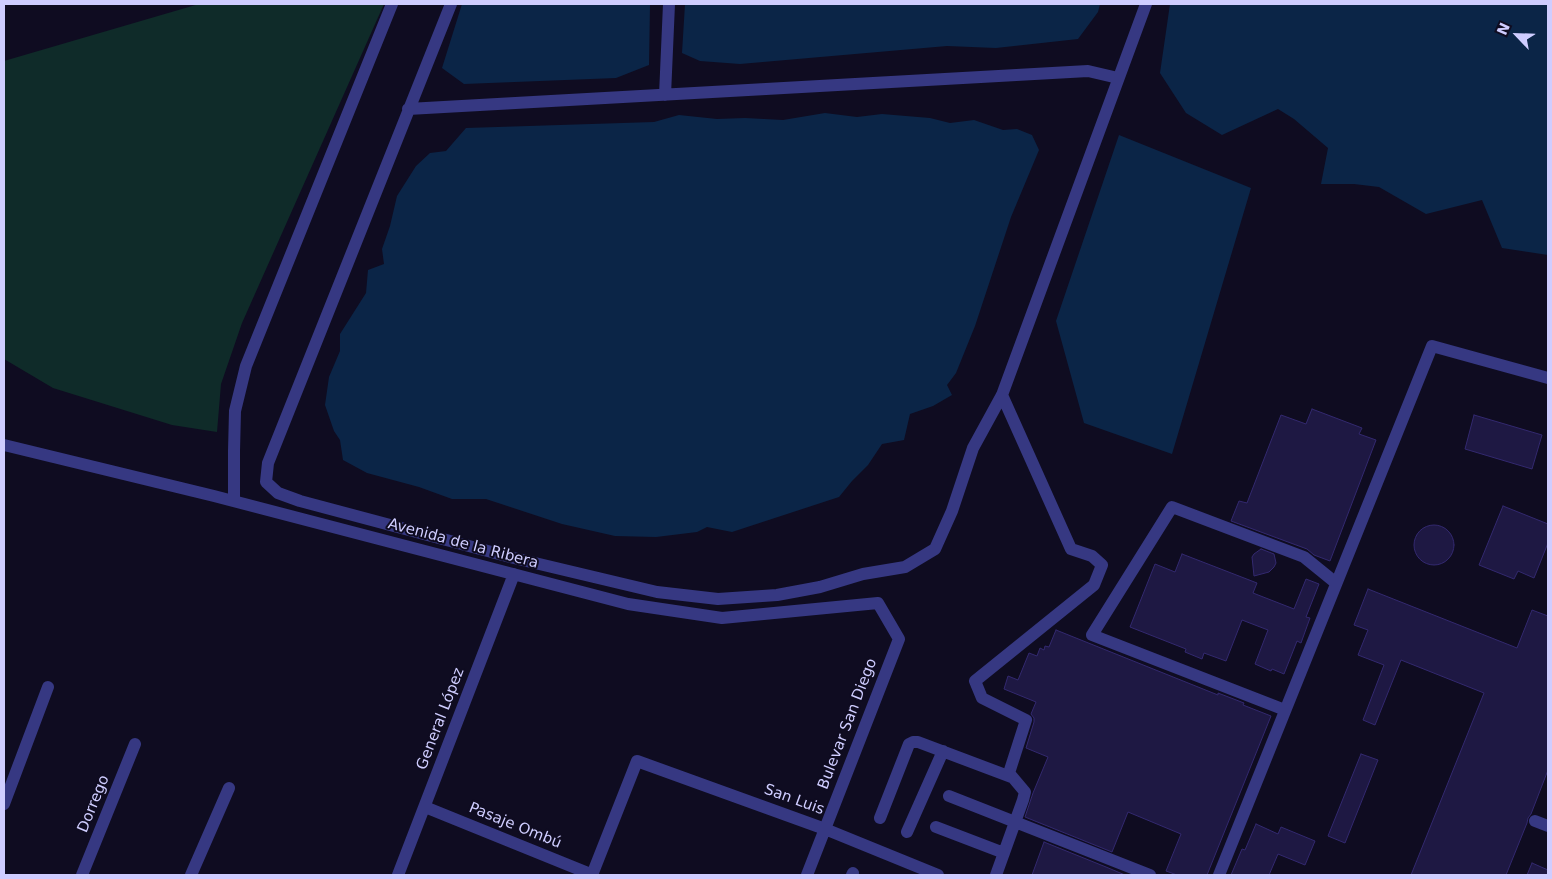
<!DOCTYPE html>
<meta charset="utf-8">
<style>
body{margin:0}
#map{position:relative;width:1552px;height:879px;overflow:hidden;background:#0f0c21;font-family:"DejaVu Sans",sans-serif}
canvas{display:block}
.frame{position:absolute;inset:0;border:5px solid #cfcdff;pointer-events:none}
.north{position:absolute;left:1492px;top:10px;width:50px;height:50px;-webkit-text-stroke:4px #0f0c21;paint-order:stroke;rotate:294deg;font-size:14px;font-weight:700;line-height:20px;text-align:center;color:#cfcdff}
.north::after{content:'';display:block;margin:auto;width:18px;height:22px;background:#cfcdff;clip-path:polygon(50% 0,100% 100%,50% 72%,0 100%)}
</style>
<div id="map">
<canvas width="1552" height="879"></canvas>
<div class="frame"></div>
<div class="north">N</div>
</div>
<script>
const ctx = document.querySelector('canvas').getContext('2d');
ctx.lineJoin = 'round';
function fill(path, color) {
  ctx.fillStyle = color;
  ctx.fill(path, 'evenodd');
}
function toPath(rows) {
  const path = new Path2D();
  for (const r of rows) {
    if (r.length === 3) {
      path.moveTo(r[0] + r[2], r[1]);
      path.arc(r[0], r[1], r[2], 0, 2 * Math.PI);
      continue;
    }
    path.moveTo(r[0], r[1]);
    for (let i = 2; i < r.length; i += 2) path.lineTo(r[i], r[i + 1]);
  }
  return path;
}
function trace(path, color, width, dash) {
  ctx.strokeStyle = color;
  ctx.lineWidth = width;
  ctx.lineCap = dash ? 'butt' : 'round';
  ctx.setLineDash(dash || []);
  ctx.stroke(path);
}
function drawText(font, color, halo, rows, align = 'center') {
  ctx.font = font + ' "DejaVu Sans",sans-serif';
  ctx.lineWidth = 4;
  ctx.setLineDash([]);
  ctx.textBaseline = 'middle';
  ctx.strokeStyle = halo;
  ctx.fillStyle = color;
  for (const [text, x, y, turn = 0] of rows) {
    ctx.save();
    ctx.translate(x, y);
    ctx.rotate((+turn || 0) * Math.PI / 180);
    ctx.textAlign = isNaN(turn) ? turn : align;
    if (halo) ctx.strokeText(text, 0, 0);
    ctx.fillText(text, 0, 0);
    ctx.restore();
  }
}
const green = toPath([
 [199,4,384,4,242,323,221,384,217,432,172,425,53,388,4,359,4,61]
]);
const water = toPath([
 [462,4,650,4,649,65,616,78,464,84,442,68],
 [685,4,1100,4,1098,12,1078,39,996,48,947,46,740,64,700,61,682,53],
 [1170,4,1548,4,1548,255,1502,248,1482,200,1426,214,1379,187,1354,184,1321,184,1328,148,1294,119,1278,109,1222,135,1186,113,1160,73],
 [825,113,857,117,882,114,930,118,950,123,974,120,1003,130,1017,129,1032,135,1039,150,1011,217,975,326,956,373,947,385,952,395,933,406,910,414,904,440,882,444,868,465,852,481,839,497,732,532,707,527,697,532,656,537,615,536,562,524,486,499,452,499,419,487,367,473,343,460,340,440,334,431,325,405,329,377,340,351,340,334,366,293,368,270,384,264,382,249,390,226,397,196,416,166,430,153,446,151,466,128,654,122,679,115,717,119,745,118,783,120],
 [1119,135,1251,188,1172,454,1084,423,1056,321]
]);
const building = toPath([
 [1312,409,1362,428,1359,434,1376,440,1330,561,1314,555,1307,549,1231,521,1239,501,1247,503,1281,415,1306,424,1312,409],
 [1474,415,1542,435,1532,469,1465,449,1474,415],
 [1503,506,1548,524,1548,543,1534,578,1518,571,1514,579,1479,565,1503,506],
 [1434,545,20],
 [1261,549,1274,554,1276,563,1274,567,1269,572,1254,576,1252,557,1254,554,1261,549],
 [1182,554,1257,583,1253,593,1294,609,1306,579,1319,584,1306,617,1310,618,1301,643,1297,641,1284,674,1272,669,1271,671,1255,664,1268,630,1242,620,1226,661,1204,653,1202,659,1185,652,1186,649,1130,627,1155,564,1175,572,1182,554],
 [1368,589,1517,648,1532,610,1548,616,1548,770,1531,814,1528,818,1527,823,1506,875,1411,875,1484,693,1401,660,1375,725,1363,720,1384,665,1358,655,1368,630,1354,625,1368,589],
 [1056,630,1218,695,1218,693,1244,703,1243,705,1271,716,1207,875,1177,875,1166,871,1181,834,1128,812,1112,852,1025,817,1033,793,1048,757,1026,748,1034,722,1034,718,1031,714,1036,702,1004,689,1008,676,1018,680,1029,653,1037,656,1040,648,1044,650,1045,646,1049,647,1056,630],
 [1361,754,1378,760,1345,843,1328,836,1361,754],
 [1256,824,1278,834,1281,827,1315,841,1305,865,1278,854,1269,875,1231,875,1242,849,1245,850,1256,824],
 [1044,842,1106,867,1125,875,1032,875,1044,842],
 [1532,863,1548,870,1548,875,1527,875,1532,863]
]);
const minor = toPath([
 [451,4,268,463,266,482,278,493,300,501,514,558,657,592,718,599,777,595,820,587,863,574,905,567,935,549,952,511,973,448,1002,395,1146,4],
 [665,95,669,4],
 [408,109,1088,71,1118,78],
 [4,445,214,496,628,604,722,618,878,603,899,639,807,875],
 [234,501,234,451,235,411,246,366,392,4],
 [1285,710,1092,635,1172,507,1304,557,1336,583],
 [949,796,1150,875],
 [4,804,48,687],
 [425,807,593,875],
 [880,818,909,744,913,742,918,742,1011,777],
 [1535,821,1548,826],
 [936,827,1004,853],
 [907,832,943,751],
 [82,875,135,744],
 [191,875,229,788],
 [398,875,514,574],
 [592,875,637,761,825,829,938,875],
 [852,875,853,873],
 [996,875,1023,800,1025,792,1009,773,1026,720,982,698,975,681,1094,585,1102,565,1092,556,1071,549,1002,395],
 [1219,875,1432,346,1548,378]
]);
const streetNames = [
 ["Avenida de la Ribera",463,544,15],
 ["General López",441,719,-69],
 ["Bulevar San Diego",848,724,-69],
 ["San Luis",794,800,20],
 ["Dorrego",94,804,-68],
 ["Pasaje Ombú",515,826,22]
];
fill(green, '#0f2b29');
fill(water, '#0b2547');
fill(building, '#1e1843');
trace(building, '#33296f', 1);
trace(minor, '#363882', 12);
drawText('15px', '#cfcdff', '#0f0c21', streetNames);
</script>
